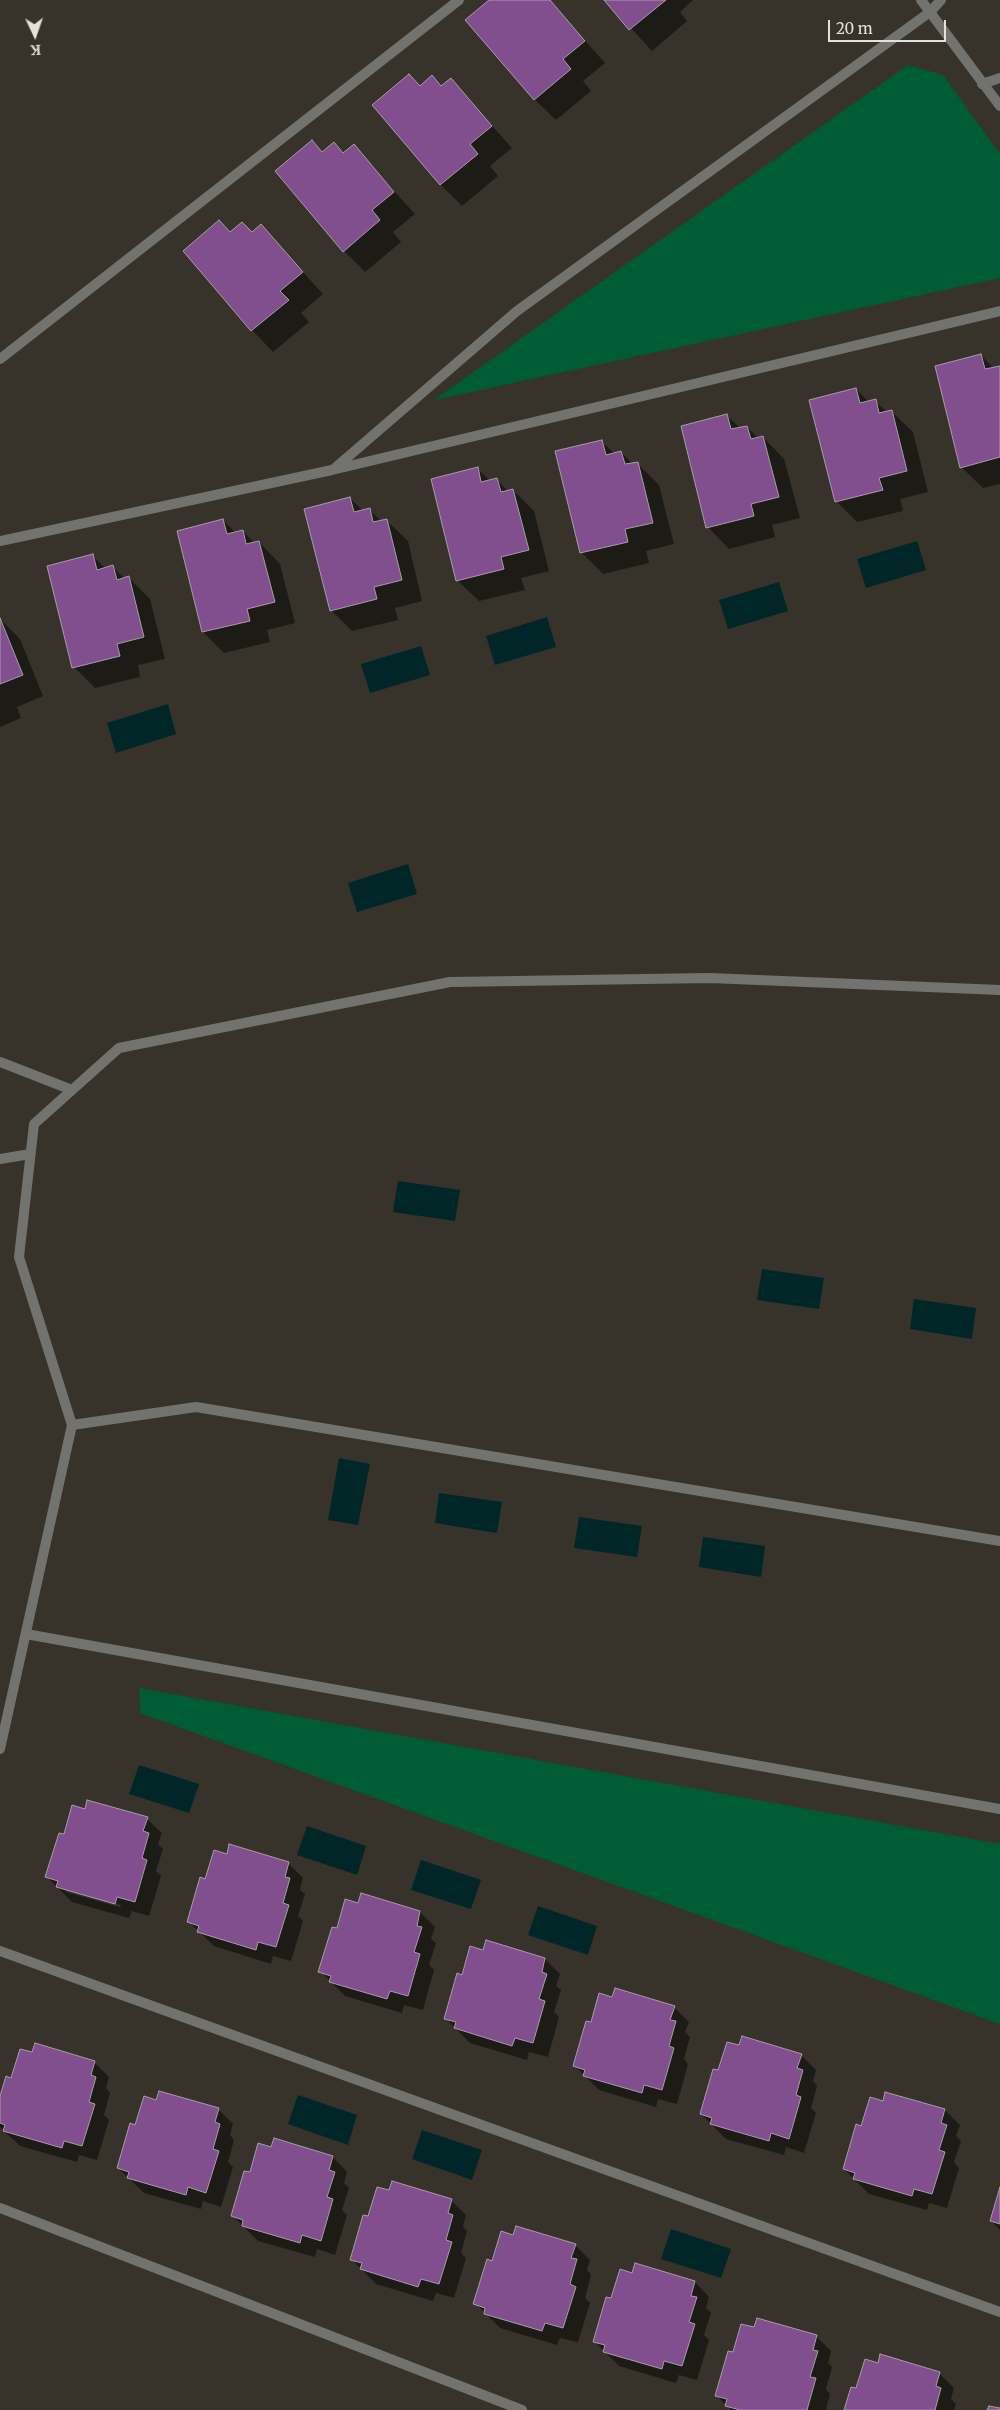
<!DOCTYPE html>
<style>
body{margin:0}
#map{position:relative;width:1000px;height:2410px;overflow:hidden;background:#38332a;font-family:Merriweather,serif}
canvas{display:block}
.north{position:absolute;left:10px;top:10px;width:50px;height:50px;-webkit-text-stroke:4px #38332a;paint-order:stroke;rotate:177deg;font-size:14px;font-weight:700;line-height:20px;text-align:center;color:#e4e1dc}
.north::after{content:'';display:block;margin:auto;width:18px;height:22px;background:#e4e1dc;clip-path:polygon(50% 0,100% 100%,50% 72%,0 100%)}
.scale{position:absolute;left:828px;top:20px;width:118px;height:22px;box-sizing:border-box;border:2px solid #e4e1dc;border-top:0;padding-left:6px;font-size:15px;line-height:18px;white-space:nowrap;color:#e4e1dc;-webkit-text-stroke:4px #38332a;paint-order:stroke}
</style>
<div id="map">
<canvas width="1000" height="2410"></canvas>
<div class="north">K</div>
<div class="scale">20 m</div>
</div>
<script>
const ctx = document.querySelector('canvas').getContext('2d');
ctx.lineJoin = 'round';
function fill(path, color) {
  ctx.fillStyle = color;
  ctx.fill(path, 'evenodd');
}
function toPath(rows) {
  const path = new Path2D();
  for (const r of rows) {
    path.moveTo(r[0], r[1]);
    for (let i = 2; i < r.length; i += 2) path.lineTo(r[i], r[i + 1]);
  }
  return path;
}
function trace(path, color, width, dash) {
  ctx.strokeStyle = color;
  ctx.lineWidth = width;
  ctx.lineCap = dash ? 'butt' : 'round';
  ctx.setLineDash(dash || []);
  ctx.stroke(path);
}
const green = toPath([
 [908,65,943,75,1000,154,1000,278,434,400],
 [139,1688,1000,1844,1000,2024,140,1713]
]);
const water = toPath([
 [917,541,926,570,866,588,857,559],
 [779,582,788,611,728,629,719,600],
 [547,617,556,647,495,665,486,636],
 [421,646,430,675,370,693,361,664],
 [168,704,176,734,116,753,107,723],
 [408,864,417,894,357,912,348,883],
 [398,1181,460,1190,455,1221,393,1212],
 [762,1269,824,1278,819,1309,757,1300],
 [914,1299,976,1308,972,1339,910,1329],
 [339,1458,370,1464,358,1525,328,1520],
 [439,1493,502,1502,497,1533,435,1523],
 [579,1517,642,1526,637,1557,574,1548],
 [703,1537,765,1546,761,1577,699,1567],
 [139,1765,199,1784,189,1813,129,1794],
 [307,1826,366,1846,357,1875,297,1855],
 [421,1860,481,1880,471,1909,411,1890],
 [538,1906,597,1926,588,1955,528,1935],
 [298,2095,357,2115,348,2145,288,2124],
 [422,2130,482,2150,472,2180,412,2159],
 [671,2229,731,2249,721,2278,661,2259]
]);
const shadow = toPath([
 [491,0,549,0,605,63,583,81,591,91,556,120,534,99],
 [605,0,693,0,680,12,687,21,652,51],
 [451,80,512,148,490,166,498,176,462,206,441,185,374,105,442,87],
 [334,143,344,153,353,146,415,214,393,232,401,242,365,272,344,251,323,153],
 [261,226,323,294,301,313,309,322,273,352,252,330,185,251,231,233,252,233],
 [981,355,994,369,1000,367,1000,484,983,488,961,467],
 [856,389,869,402,875,401,887,412,891,411,913,432,928,492,900,499,903,511,857,522,836,501],
 [727,416,740,428,747,427,758,438,763,437,784,459,800,518,772,525,775,537,729,549,708,527],
 [601,441,615,454,621,452,633,464,637,463,659,485,674,544,646,551,649,563,603,574,582,553,557,452],
 [477,468,490,481,497,480,508,491,513,490,534,511,549,571,521,578,525,590,479,601,457,580],
 [350,498,363,511,370,510,381,521,386,520,408,541,422,601,395,608,398,620,352,631,331,610],
 [223,520,236,533,243,531,254,543,259,542,280,564,295,623,267,630,270,642,224,653,203,632],
 [93,556,106,569,113,567,125,579,129,578,150,599,165,659,138,665,140,677,95,688,74,667],
 [0,619,20,639,43,696,17,707,21,718,0,727],
 [86,1811,147,1819,162,1833,158,1844,163,1849,156,1871,161,1876,149,1916,132,1911,129,1918,72,1902,47,1877,64,1836],
 [63,1888,121,1905,120,1907,66,1892],
 [228,1855,288,1863,303,1878,300,1890,305,1894,298,1916,303,1921,291,1961,273,1956,271,1964,214,1946,189,1922,206,1880],
 [420,1912,435,1927,431,1939,436,1943,429,1965,434,1970,423,2010,404,2005,402,2013,345,1996,320,1971,338,1929],
 [483,1951,545,1959,560,1974,556,1986,561,1990,554,2012,559,2017,548,2057,529,2052,527,2060,470,2043,445,2018,463,1976],
 [613,1998,674,2007,689,2022,685,2032,690,2037,684,2059,688,2064,677,2104,658,2099,656,2107,599,2090,574,2065,592,2023],
 [740,2047,801,2055,816,2070,813,2081,817,2086,811,2108,816,2113,804,2153,786,2147,784,2155,726,2139,701,2114,719,2072],
 [33,2054,94,2062,109,2077,106,2088,110,2093,104,2115,109,2120,97,2160,79,2155,77,2162,20,2146,0,2127,0,2101,12,2079],
 [886,2093,945,2110,960,2125,956,2136,961,2141,954,2162,959,2168,947,2208,929,2203,927,2210,869,2194,844,2169,862,2128,883,2102],
 [157,2102,218,2109,233,2124,230,2135,234,2140,228,2162,233,2167,221,2207,203,2201,201,2209,144,2193,118,2168,136,2127],
 [272,2149,333,2157,347,2172,344,2183,349,2188,342,2210,347,2215,335,2255,317,2249,315,2257,258,2241,233,2216,251,2174],
 [1000,2192,1000,2230,991,2221],
 [451,2200,466,2215,463,2226,467,2231,461,2253,466,2258,454,2298,436,2293,433,2301,376,2284,351,2259,369,2217],
 [514,2237,575,2245,590,2260,587,2270,591,2275,585,2298,590,2303,578,2342,560,2338,557,2345,500,2328,475,2303,493,2262],
 [633,2274,695,2282,709,2297,706,2308,711,2313,704,2335,709,2340,697,2380,679,2375,676,2383,619,2366,594,2341,612,2299],
 [755,2328,816,2336,831,2351,828,2363,832,2367,826,2389,830,2394,826,2410,731,2410,716,2395,734,2353],
 [879,2365,939,2373,954,2388,951,2399,956,2404,954,2410,846,2410,857,2390]
]);
const building = toPath([
 [489,0,550,0,585,41,563,59,571,69,534,100,465,20,489,0],
 [604,0,666,0,629,30,604,0],
 [409,74,420,86,432,75,441,86,451,78,492,126,470,144,478,154,440,185,372,105,409,74],
 [312,140,322,152,334,142,343,153,354,144,394,192,372,210,380,220,343,252,275,171,312,140],
 [219,220,230,232,242,222,252,232,261,224,303,272,280,291,289,300,251,331,183,251,219,220],
 [981,354,985,369,1000,366,1000,457,960,468,935,366,981,354],
 [856,388,860,403,876,399,879,413,892,410,907,471,879,478,883,490,835,502,809,400,856,388],
 [727,414,731,429,747,426,751,439,763,436,779,497,751,504,754,516,706,528,681,426,727,414],
 [602,440,606,455,621,451,625,464,638,462,653,523,625,529,628,542,580,553,555,451,602,440],
 [478,467,481,482,497,478,501,492,513,489,529,550,501,557,504,569,456,581,431,479,478,467],
 [350,497,354,512,370,508,373,522,387,519,402,580,374,587,377,599,330,611,304,509,350,497],
 [223,519,227,534,243,530,246,544,259,541,275,602,247,609,250,621,202,632,177,531,223,519],
 [93,554,97,570,113,565,117,580,129,576,144,637,117,644,120,656,72,668,47,566,93,554],
 [0,618,23,675,0,684,0,618],
 [87,1800,148,1817,143,1831,149,1833,142,1858,147,1860,135,1902,117,1897,115,1904,56,1887,58,1881,45,1877,59,1833,64,1834,72,1805,85,1809,87,1800],
 [229,1844,289,1862,285,1877,290,1878,283,1903,289,1905,276,1947,258,1942,256,1950,197,1932,199,1926,187,1922,200,1877,205,1879,214,1850,227,1854,229,1844],
 [361,1893,420,1911,417,1926,422,1927,414,1952,420,1954,408,1996,390,1991,387,1999,329,1982,331,1976,318,1972,332,1927,337,1928,345,1899,358,1903,361,1893],
 [486,1940,545,1958,542,1972,547,1974,539,1999,545,2001,533,2043,515,2038,512,2046,454,2028,456,2022,444,2019,457,1973,462,1975,470,1946,483,1950,486,1940],
 [615,1988,675,2006,670,2020,676,2021,669,2046,674,2048,662,2090,644,2085,642,2093,583,2076,585,2070,573,2066,586,2021,591,2022,599,1993,612,1997,615,1988],
 [742,2036,802,2054,797,2068,803,2070,796,2095,801,2097,789,2139,771,2133,769,2141,710,2124,712,2118,700,2114,713,2069,718,2070,727,2042,739,2045,742,2036],
 [35,2043,95,2061,91,2075,96,2077,89,2102,95,2104,82,2146,64,2141,62,2148,3,2131,5,2125,0,2123,0,2096,6,2076,11,2078,20,2049,32,2052,35,2043],
 [159,2091,219,2108,215,2122,220,2124,213,2149,219,2151,206,2193,188,2187,186,2195,127,2178,129,2172,117,2168,130,2123,135,2125,144,2096,156,2100,159,2091],
 [885,2092,945,2109,941,2123,947,2125,939,2150,945,2152,932,2194,914,2189,912,2196,853,2179,855,2173,843,2169,856,2124,861,2126,870,2097,883,2101,885,2092],
 [274,2138,333,2156,329,2170,335,2172,327,2197,333,2199,321,2241,302,2235,300,2243,242,2226,243,2220,231,2216,244,2171,250,2172,258,2143,271,2147,274,2138],
 [392,2181,452,2199,448,2213,453,2215,446,2240,452,2242,439,2284,421,2279,418,2287,360,2269,362,2263,350,2260,363,2215,368,2216,377,2187,389,2190,392,2181],
 [1000,2187,1000,2224,990,2221,1000,2187],
 [516,2226,576,2244,571,2258,577,2259,570,2284,576,2287,563,2328,545,2323,542,2331,484,2314,485,2308,473,2304,487,2259,492,2261,501,2231,513,2235,516,2226],
 [635,2263,695,2281,691,2296,697,2297,689,2322,695,2324,682,2366,664,2361,662,2369,603,2352,605,2345,593,2342,606,2297,611,2298,620,2269,632,2273,635,2263],
 [757,2318,817,2335,813,2350,818,2351,810,2377,816,2378,807,2410,740,2410,725,2406,727,2399,715,2396,728,2351,733,2352,741,2324,754,2327,757,2318],
 [880,2354,940,2372,936,2386,941,2388,935,2410,844,2410,851,2387,856,2388,865,2359,878,2363,880,2354],
 [989,2406,1000,2408,1000,2410,987,2410,989,2406]
]);
const lane = toPath([
 [982,84,1000,78]
]);
const street = toPath([
 [921,0,1000,106],
 [0,359,459,0],
 [335,468,517,311,930,12,941,0],
 [0,541,332,470,1000,311],
 [0,1062,72,1090],
 [0,1159,30,1154],
 [72,1425,196,1407,1000,1541],
 [26,1634,1000,1809],
 [0,1749,72,1425,19,1257,34,1124,119,1048,450,982,710,978,1000,990],
 [0,1951,1000,2312],
 [0,2208,522,2410]
]);
fill(green, '#005c34');
fill(water, '#002628');
fill(shadow, '#0007');
fill(building, '#814f8d');
trace(building, '#a59ea7', 1);
trace(lane, '#72736f', 10);
trace(street, '#72736f', 10);
</script>
